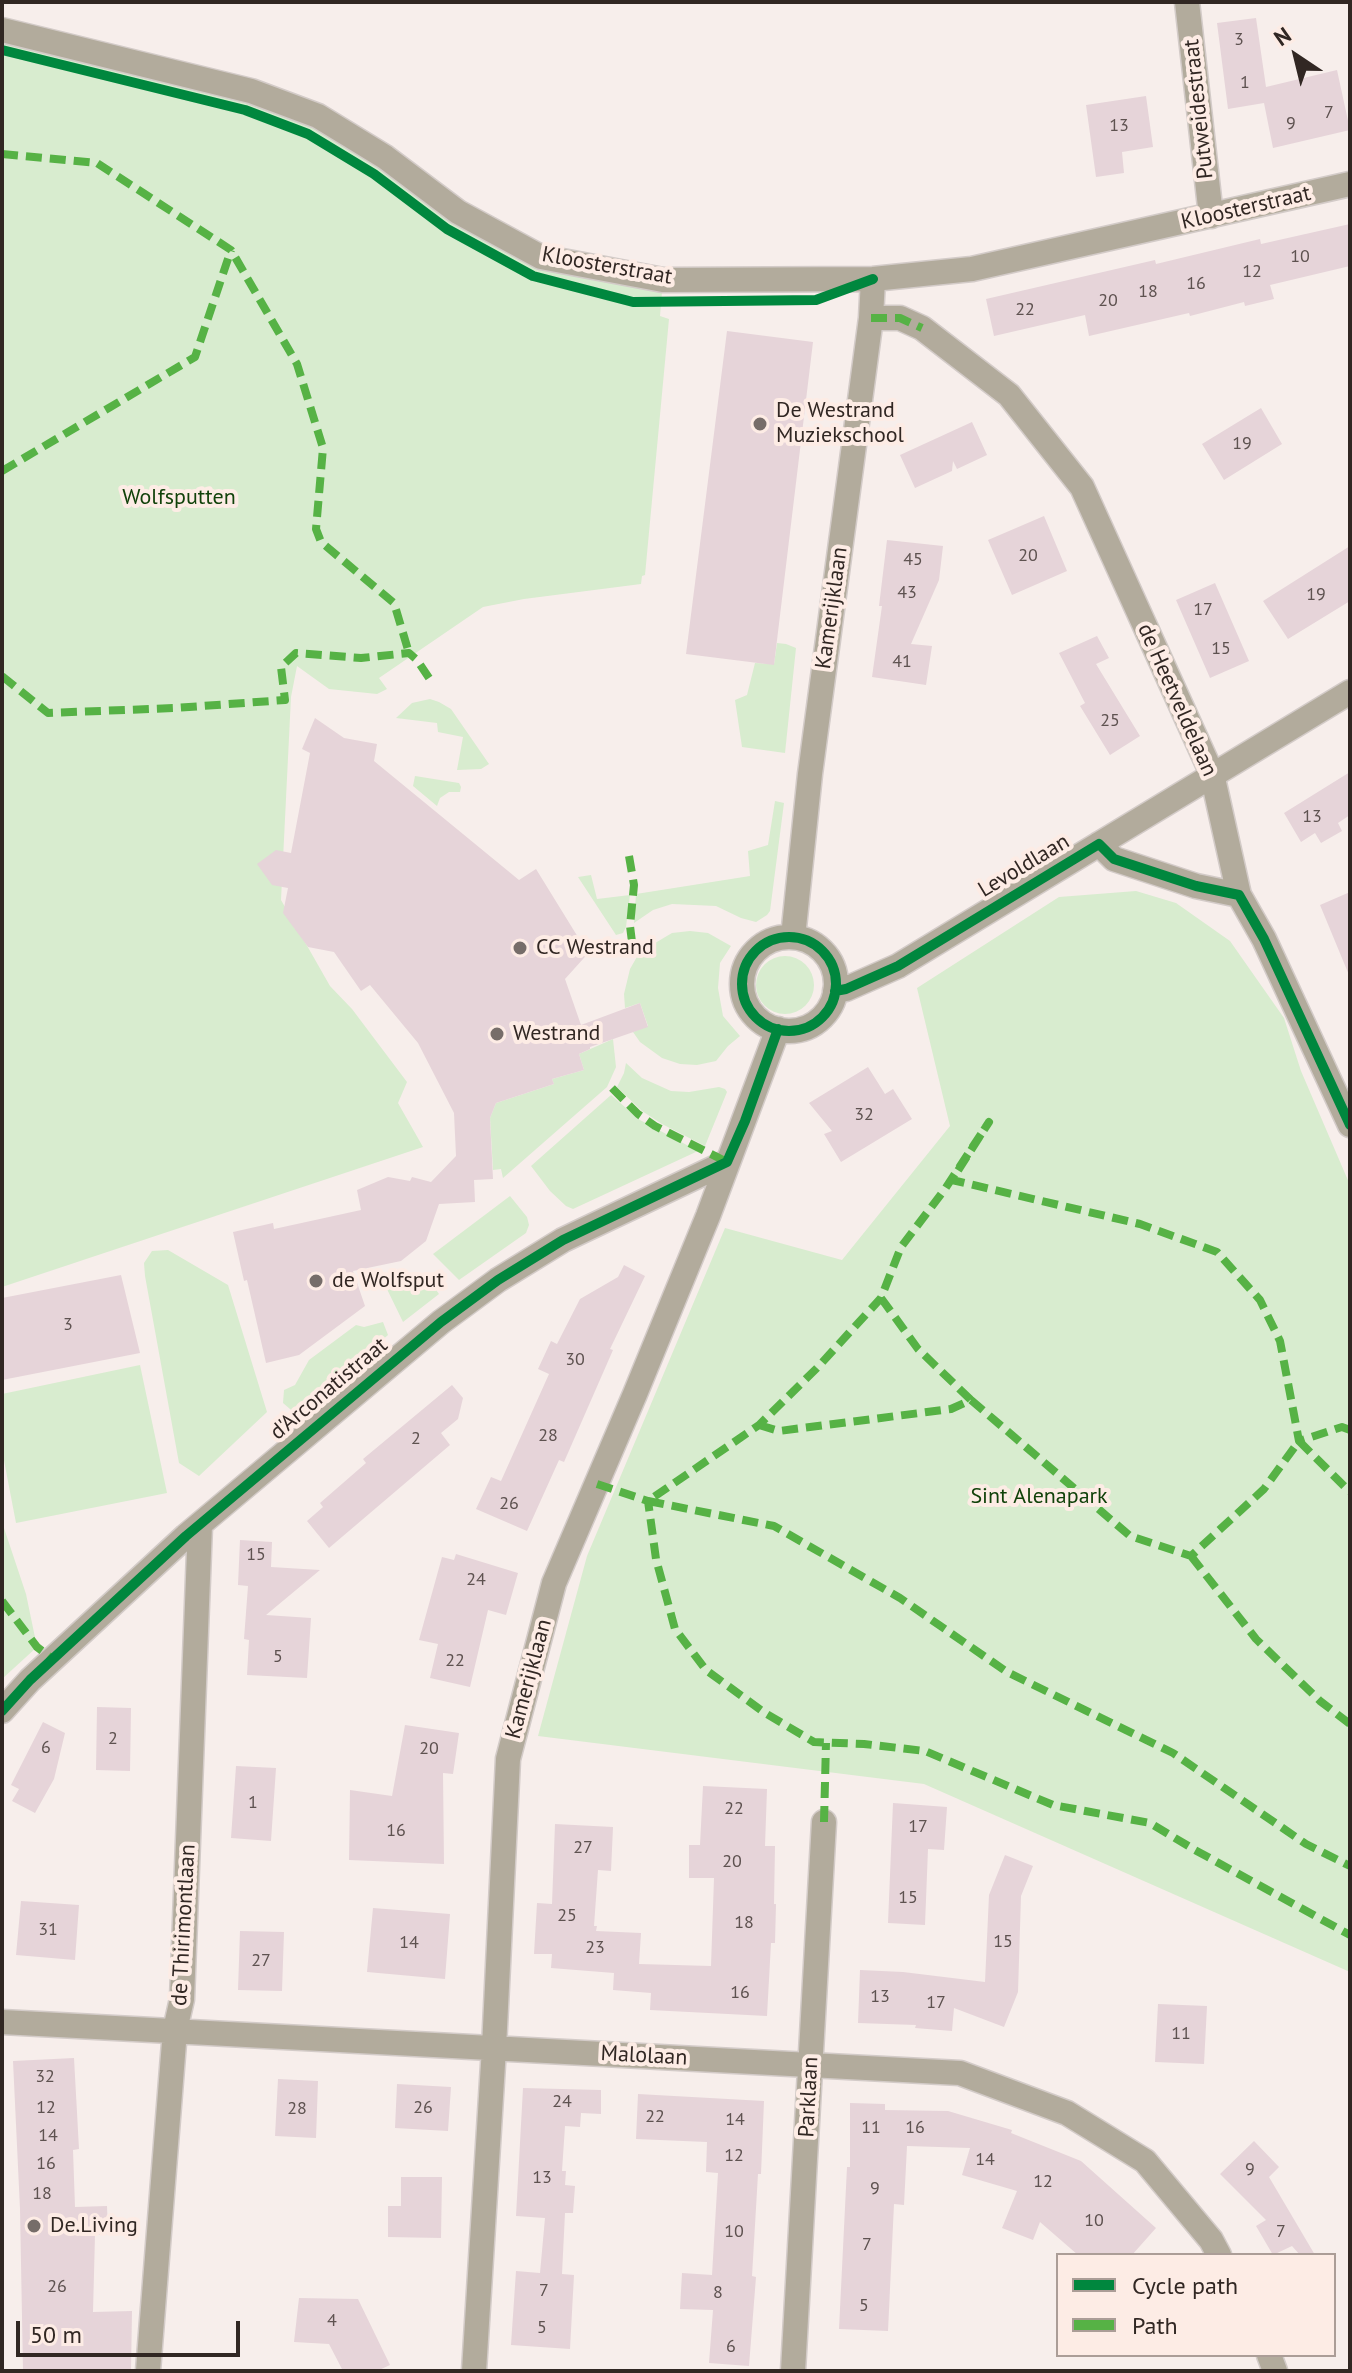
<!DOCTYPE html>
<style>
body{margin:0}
#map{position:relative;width:1352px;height:2373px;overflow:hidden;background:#f7eeeb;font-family:"PT Sans",sans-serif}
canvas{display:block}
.frame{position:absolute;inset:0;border:4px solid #312723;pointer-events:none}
.legend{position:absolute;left:1056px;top:2253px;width:280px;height:104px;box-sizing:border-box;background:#fdece5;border:2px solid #ab9d97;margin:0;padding:10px 14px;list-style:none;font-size:24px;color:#312723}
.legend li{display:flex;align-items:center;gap:16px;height:40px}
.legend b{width:40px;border:2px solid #ab9d97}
.north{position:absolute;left:1256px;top:16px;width:80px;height:80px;-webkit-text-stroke:6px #fdece5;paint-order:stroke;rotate:325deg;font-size:22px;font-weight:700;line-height:32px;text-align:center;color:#312723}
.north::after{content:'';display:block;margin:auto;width:28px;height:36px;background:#312723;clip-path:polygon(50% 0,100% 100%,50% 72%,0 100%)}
.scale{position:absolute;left:16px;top:2321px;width:224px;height:36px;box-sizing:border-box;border:4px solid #312723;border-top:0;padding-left:10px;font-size:24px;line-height:28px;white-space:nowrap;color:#312723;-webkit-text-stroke:6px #fdece5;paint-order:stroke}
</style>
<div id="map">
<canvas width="1352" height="2373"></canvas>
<div class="frame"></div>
<ul class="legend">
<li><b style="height:10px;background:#00873e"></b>Cycle path</li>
<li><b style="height:10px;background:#56b245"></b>Path</li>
</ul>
<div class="north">N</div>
<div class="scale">50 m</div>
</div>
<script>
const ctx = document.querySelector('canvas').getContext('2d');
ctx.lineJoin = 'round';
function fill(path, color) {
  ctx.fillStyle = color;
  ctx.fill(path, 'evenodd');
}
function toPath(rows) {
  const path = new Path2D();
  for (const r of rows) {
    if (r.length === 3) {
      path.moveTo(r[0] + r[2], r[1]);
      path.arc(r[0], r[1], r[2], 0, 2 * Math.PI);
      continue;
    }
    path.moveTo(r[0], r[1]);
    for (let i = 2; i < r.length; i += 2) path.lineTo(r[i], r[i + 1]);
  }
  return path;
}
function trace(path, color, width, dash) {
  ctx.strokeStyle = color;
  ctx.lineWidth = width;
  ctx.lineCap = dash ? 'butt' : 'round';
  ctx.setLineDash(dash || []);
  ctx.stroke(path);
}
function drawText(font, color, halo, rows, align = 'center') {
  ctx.font = font + ' "PT Sans",sans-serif';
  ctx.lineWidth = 8;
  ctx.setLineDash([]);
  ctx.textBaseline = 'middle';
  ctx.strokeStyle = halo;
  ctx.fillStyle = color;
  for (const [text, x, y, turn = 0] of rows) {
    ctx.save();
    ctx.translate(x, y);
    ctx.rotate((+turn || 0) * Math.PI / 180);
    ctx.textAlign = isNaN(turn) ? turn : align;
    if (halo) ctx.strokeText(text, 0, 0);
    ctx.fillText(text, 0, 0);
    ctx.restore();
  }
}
const green = toPath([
 [2,32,251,91,541,257,663,280,660,316,669,319,645,575,642,576,641,584,524,599,483,607,379,678,387,689,377,694,329,689,297,666,291,697,281,900,330,986,352,1009,407,1082,398,1103,423,1147,2,1287],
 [777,643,786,644,796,648,785,753,742,747,735,700,747,695,755,663,774,664],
 [430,699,439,702,451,709,489,764,481,769,457,770,463,737,438,732,437,723,396,718,412,703],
 [415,776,459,783,461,787,460,792,449,792,440,798,437,806,413,786],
 [775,801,784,803,770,911,767,915,756,922,741,918,716,906,672,904,653,910,634,923,636,894,750,876,748,851,768,845],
 [591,875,597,899,630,895,626,927,623,933,616,935,578,877],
 [1136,891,1176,903,1230,941,1284,1018,1301,1071,1350,1185,1350,1972,924,1784,538,1736,587,1556,725,1228,842,1260,950,1126,917,988,1059,897],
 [690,931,708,933,731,946,720,963,718,988,723,1016,740,1036,728,1046,716,1061,697,1065,680,1064,662,1058,640,1042,633,1032,648,1026,640,1003,625,1008,624,994,630,969,638,955,645,949,672,933],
 [785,985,29],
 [613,1039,616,1067,607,1087,503,1178,501,1169,493,1170,490,1118,496,1103,554,1084,552,1079,584,1070,579,1054],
 [626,1063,642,1078,671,1091,689,1092,719,1087,725,1089,727,1092,705,1146,662,1124,642,1111,617,1087,624,1073],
 [611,1095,640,1120,698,1151,573,1209,566,1206,550,1191,531,1166],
 [510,1196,527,1217,529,1225,526,1233,459,1280,433,1254],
 [168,1250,228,1285,267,1412,199,1476,179,1463,145,1276,144,1263,152,1251],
 [424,1273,439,1294,403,1322,385,1285],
 [383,1322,388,1335,297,1415,283,1403,284,1390,295,1385,309,1360,356,1325,364,1327],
 [140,1365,167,1493,16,1523,2,1450,2,1394],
 [2,1522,26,1594,37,1647,2,1679]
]);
const building = toPath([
 [1256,18,1266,87,1337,70,1350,130,1273,148,1264,103,1228,109,1217,23],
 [1146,96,1153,147,1122,152,1124,173,1096,177,1086,105],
 [1350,224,1350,266,1270,285,1274,299,1245,306,1244,302,1190,316,1189,313,1089,336,1085,315,994,336,986,299,1155,260,1156,264,1260,239,1261,244],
 [727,331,813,342,774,665,686,654],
 [1261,408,1282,444,1224,480,1202,444],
 [972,422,987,455,957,469,953,461,952,471,915,488,900,455],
 [1044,516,1067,571,1012,595,988,540],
 [887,540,943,546,939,580,911,644,932,646,926,685,872,677,882,606,879,606],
 [1350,546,1350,601,1288,639,1263,601],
 [1215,583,1249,661,1210,678,1176,600],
 [1097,636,1109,658,1096,664,1140,736,1110,755,1080,706,1085,703,1059,653],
 [315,718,344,738,377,744,374,761,519,880,536,869,581,942,592,949,565,979,581,1025,640,1003,648,1027,590,1047,590,1049,579,1054,584,1070,552,1079,554,1084,496,1103,490,1118,493,1179,474,1180,475,1202,439,1204,426,1241,401,1261,353,1271,365,1306,299,1355,266,1363,247,1280,244,1281,233,1232,273,1223,274,1229,361,1210,357,1190,388,1177,410,1181,412,1177,431,1182,456,1156,454,1113,418,1043,370,985,361,991,334,952,308,947,283,913,288,888,272,885,257,864,276,850,291,853,310,753,302,749],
 [1350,772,1350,815,1338,823,1342,831,1321,843,1315,833,1301,842,1284,813],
 [1350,892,1350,975,1349,975,1320,905],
 [868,1067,885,1094,893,1089,912,1119,841,1162,824,1134,832,1131,809,1103],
 [624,1265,645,1276,610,1349,613,1350,564,1462,559,1460,527,1531,476,1509,491,1477,501,1481,549,1374,538,1369,551,1341,557,1344,580,1299,618,1277],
 [121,1275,140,1353,2,1380,2,1298],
 [452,1385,463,1398,458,1419,441,1433,450,1445,329,1548,307,1521,323,1507,320,1503,366,1463,363,1459],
 [240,1540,272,1542,271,1567,320,1570,266,1615,311,1618,307,1678,247,1675,249,1640,244,1639,248,1586,238,1585],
 [456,1554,518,1573,506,1615,488,1610,470,1687,430,1678,438,1644,419,1640,442,1557,454,1560],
 [97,1707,131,1708,130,1771,96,1770],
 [43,1722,65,1733,54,1779,35,1813,12,1801,19,1789,11,1785],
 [405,1725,459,1733,453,1774,443,1773,444,1864,349,1860,350,1790,392,1796],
 [236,1766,276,1768,271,1841,231,1838],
 [703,1786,767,1789,765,1846,775,1846,774,1904,776,1904,775,1943,771,1943,767,2016,650,2010,651,1993,613,1990,614,1973,551,1968,552,1954,534,1954,537,1903,552,1904,555,1824,613,1827,611,1871,598,1870,594,1926,597,1926,596,1931,641,1933,639,1964,711,1966,714,1878,689,1878,689,1845,700,1845],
 [893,1803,947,1807,944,1850,928,1849,925,1925,888,1923],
 [1005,1855,1033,1866,1021,1896,1018,1992,1004,2027,954,2008,952,2031,915,2028,916,2025,858,2023,860,1970,903,1972,985,1982,989,1895],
 [21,1901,79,1905,75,1960,16,1955],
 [373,1908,450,1914,445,1979,367,1972],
 [240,1931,284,1932,282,1991,238,1990],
 [1158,2004,1207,2006,1204,2064,1155,2062],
 [74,2058,79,2149,73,2150,75,2207,107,2206,108,2234,95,2235,93,2312,132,2311,131,2371,23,2371,20,2209,13,2061],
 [278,2079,318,2081,316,2138,275,2136],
 [397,2084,451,2087,448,2131,395,2128],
 [523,2088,601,2090,601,2114,581,2113,580,2127,565,2126,562,2171,566,2171,565,2185,575,2186,573,2213,565,2213,562,2274,574,2275,570,2349,511,2345,516,2271,540,2273,545,2218,516,2216],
 [638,2094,764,2101,761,2174,758,2174,752,2276,756,2277,749,2366,709,2363,713,2310,680,2309,682,2273,712,2275,718,2173,706,2172,707,2142,636,2139],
 [850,2103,885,2104,885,2110,948,2111,1012,2130,1011,2133,1081,2161,1156,2228,1132,2255,1078,2255,1040,2222,1033,2240,1002,2228,1017,2191,962,2175,970,2148,907,2146,904,2205,894,2204,888,2331,839,2329,847,2167,850,2167],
 [1254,2141,1279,2167,1269,2177,1315,2255,1300,2255,1292,2246,1273,2255,1256,2226,1266,2220,1220,2174],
 [401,2177,442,2177,441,2238,388,2237,388,2206,401,2206],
 [299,2298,358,2299,390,2365,377,2371,343,2371,329,2344,294,2342]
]);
const street = toPath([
 [1187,2,1211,216],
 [2,30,251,91,318,116,385,157,458,212,541,257,663,280,873,279,972,269,1350,184],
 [871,318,900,318,922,328,1009,395,1082,487,1212,774,1239,895,1264,939,1350,1125],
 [1099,844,1114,859,1196,886,1239,895],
 [793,937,810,774,871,318,873,279],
 [789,984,47],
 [835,991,846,989,898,966,1350,692],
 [2,1711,30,1680,186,1536,441,1322,498,1280,563,1240,727,1162],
 [2,2022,960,2073,1067,2113,1145,2161,1211,2240,1219,2255],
 [1269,2355,1275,2371],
 [148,2371,175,2030,182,1999,200,1525],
 [474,2371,494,2048,508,1759,554,1583,635,1394,708,1216,778,1029],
 [793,2371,824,1822]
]);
const quiet = toPath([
 [2,154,97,163,231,250,297,364,323,448,316,529,321,542,394,603,409,653],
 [871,318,900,318,922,328],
 [2,471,195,357,231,250],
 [2,676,48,713,175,708,285,700,281,667,296,653,361,658,409,653,417,660,431,681],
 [629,856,634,885,630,926,633,950],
 [612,1088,638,1114,655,1126,727,1162],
 [881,1298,918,1349,971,1400],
 [759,1425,779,1431,951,1409,971,1400,1130,1536,1191,1556,1264,1489,1299,1441,1350,1492],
 [1350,1430,1342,1427,1299,1441,1280,1341,1260,1300,1217,1252,1140,1224,952,1180,989,1122,945,1189,901,1247,881,1298,817,1368,759,1425,648,1501,774,1526,900,1598,1007,1672,1173,1753,1306,1844,1350,1866],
 [597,1484,648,1501,656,1559,675,1629,706,1670,765,1713,814,1742,864,1744,925,1751,1053,1805,1150,1823,1195,1850,1350,1935],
 [1191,1556,1256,1639,1320,1701,1350,1724],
 [2,1601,37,1647,54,1660],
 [824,1822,826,1743]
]);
const cycleway = toPath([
 [2,50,245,110,308,134,374,174,447,229,533,276,633,302,816,300,873,279],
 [789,984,47],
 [835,991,846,989,898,966,1099,844,1114,859,1196,886,1239,895,1264,939,1350,1125],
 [2,1711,30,1680,186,1536,441,1322,498,1280,563,1240,727,1162,745,1121,778,1029]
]);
const markers = [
 [760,424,8,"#766d69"],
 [520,948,8,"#766d69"],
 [497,1034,8,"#766d69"],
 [316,1281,8,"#766d69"],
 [34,2226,8,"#766d69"]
];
const numberNames = [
 ["3",1239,40],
 ["1",1245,83],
 ["7",1329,113],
 ["9",1291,124],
 ["13",1119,126],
 ["10",1300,257],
 ["12",1252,272],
 ["16",1196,284],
 ["18",1148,292],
 ["20",1108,301],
 ["22",1025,310],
 ["19",1242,444],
 ["20",1028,556],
 ["45",913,560],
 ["43",907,593],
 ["19",1316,595],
 ["17",1203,610],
 ["15",1221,649],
 ["41",902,662],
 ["25",1110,721],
 ["13",1312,817],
 ["32",864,1115],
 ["3",68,1325],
 ["30",575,1360],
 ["28",548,1436],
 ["2",416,1439],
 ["26",509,1504],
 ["15",256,1555],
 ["24",476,1580],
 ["5",278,1657],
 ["22",455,1661],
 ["2",113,1739],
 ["6",46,1748],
 ["20",429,1749],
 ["1",253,1803],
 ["22",734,1809],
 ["17",918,1827],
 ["16",396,1831],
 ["27",583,1848],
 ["20",732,1862],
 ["15",908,1898],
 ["25",567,1916],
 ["18",744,1923],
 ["31",48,1930],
 ["15",1003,1942],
 ["14",409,1943],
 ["23",595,1948],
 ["27",261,1961],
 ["16",740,1993],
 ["13",880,1997],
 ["17",936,2003],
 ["11",1181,2034],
 ["32",45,2077],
 ["24",562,2102],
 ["12",46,2108],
 ["26",423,2108],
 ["28",297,2109],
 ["22",655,2117],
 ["14",735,2120],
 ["11",871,2128],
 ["16",915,2128],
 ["14",48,2136],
 ["12",734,2156],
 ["14",985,2160],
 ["16",46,2164],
 ["9",1250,2170],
 ["13",542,2178],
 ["12",1043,2182],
 ["9",875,2189],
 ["18",42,2194],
 ["10",1094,2221],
 ["10",734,2232],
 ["7",1281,2232],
 ["7",867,2245],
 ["26",57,2287],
 ["7",544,2291],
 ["8",718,2293],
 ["5",864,2306],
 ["4",332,2321],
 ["5",542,2328],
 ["6",731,2347]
];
const streetNames = [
 ["Putweidestraat",1199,109,-96],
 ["Kloosterstraat",1246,208,-13],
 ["Kloosterstraat",607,266,10],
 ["Kamerijklaan",832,608,-82],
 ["de Heetveldelaan",1177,700,66],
 ["Levoldlaan",1024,866,-31],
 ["d'Arconatistraat",329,1389,-40],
 ["Kamerijklaan",529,1679,-75],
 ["de Thirimontlaan",184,1925,-87],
 ["Malolaan",644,2056,3],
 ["Parklaan",809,2097,-87]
];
const poiNames = [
 ["De Westrand",776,411],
 ["Muziekschool",776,436],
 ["CC Westrand",536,948],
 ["Westrand",513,1034],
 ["de Wolfsput",332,1281],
 ["De.Living",50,2226]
];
const parkNames = [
 ["Wolfsputten",179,498],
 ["Sint Alenapark",1039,1497]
];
fill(green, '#d8eccf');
fill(building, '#e6d4d9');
trace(street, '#d3cbc8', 27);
trace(street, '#b2ab9c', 24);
trace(quiet, '#56b245', 8, [16, 8]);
trace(cycleway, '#00873e', 10);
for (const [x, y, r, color] of markers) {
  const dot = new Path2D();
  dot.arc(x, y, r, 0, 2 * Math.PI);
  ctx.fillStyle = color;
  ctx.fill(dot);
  trace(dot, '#fdece5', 3);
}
drawText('18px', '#5e5250', null, numberNames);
drawText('22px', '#312723', '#fdece5', streetNames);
drawText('22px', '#312723', '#fdece5', poiNames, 'left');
drawText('22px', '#11420a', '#fdece5', parkNames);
</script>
